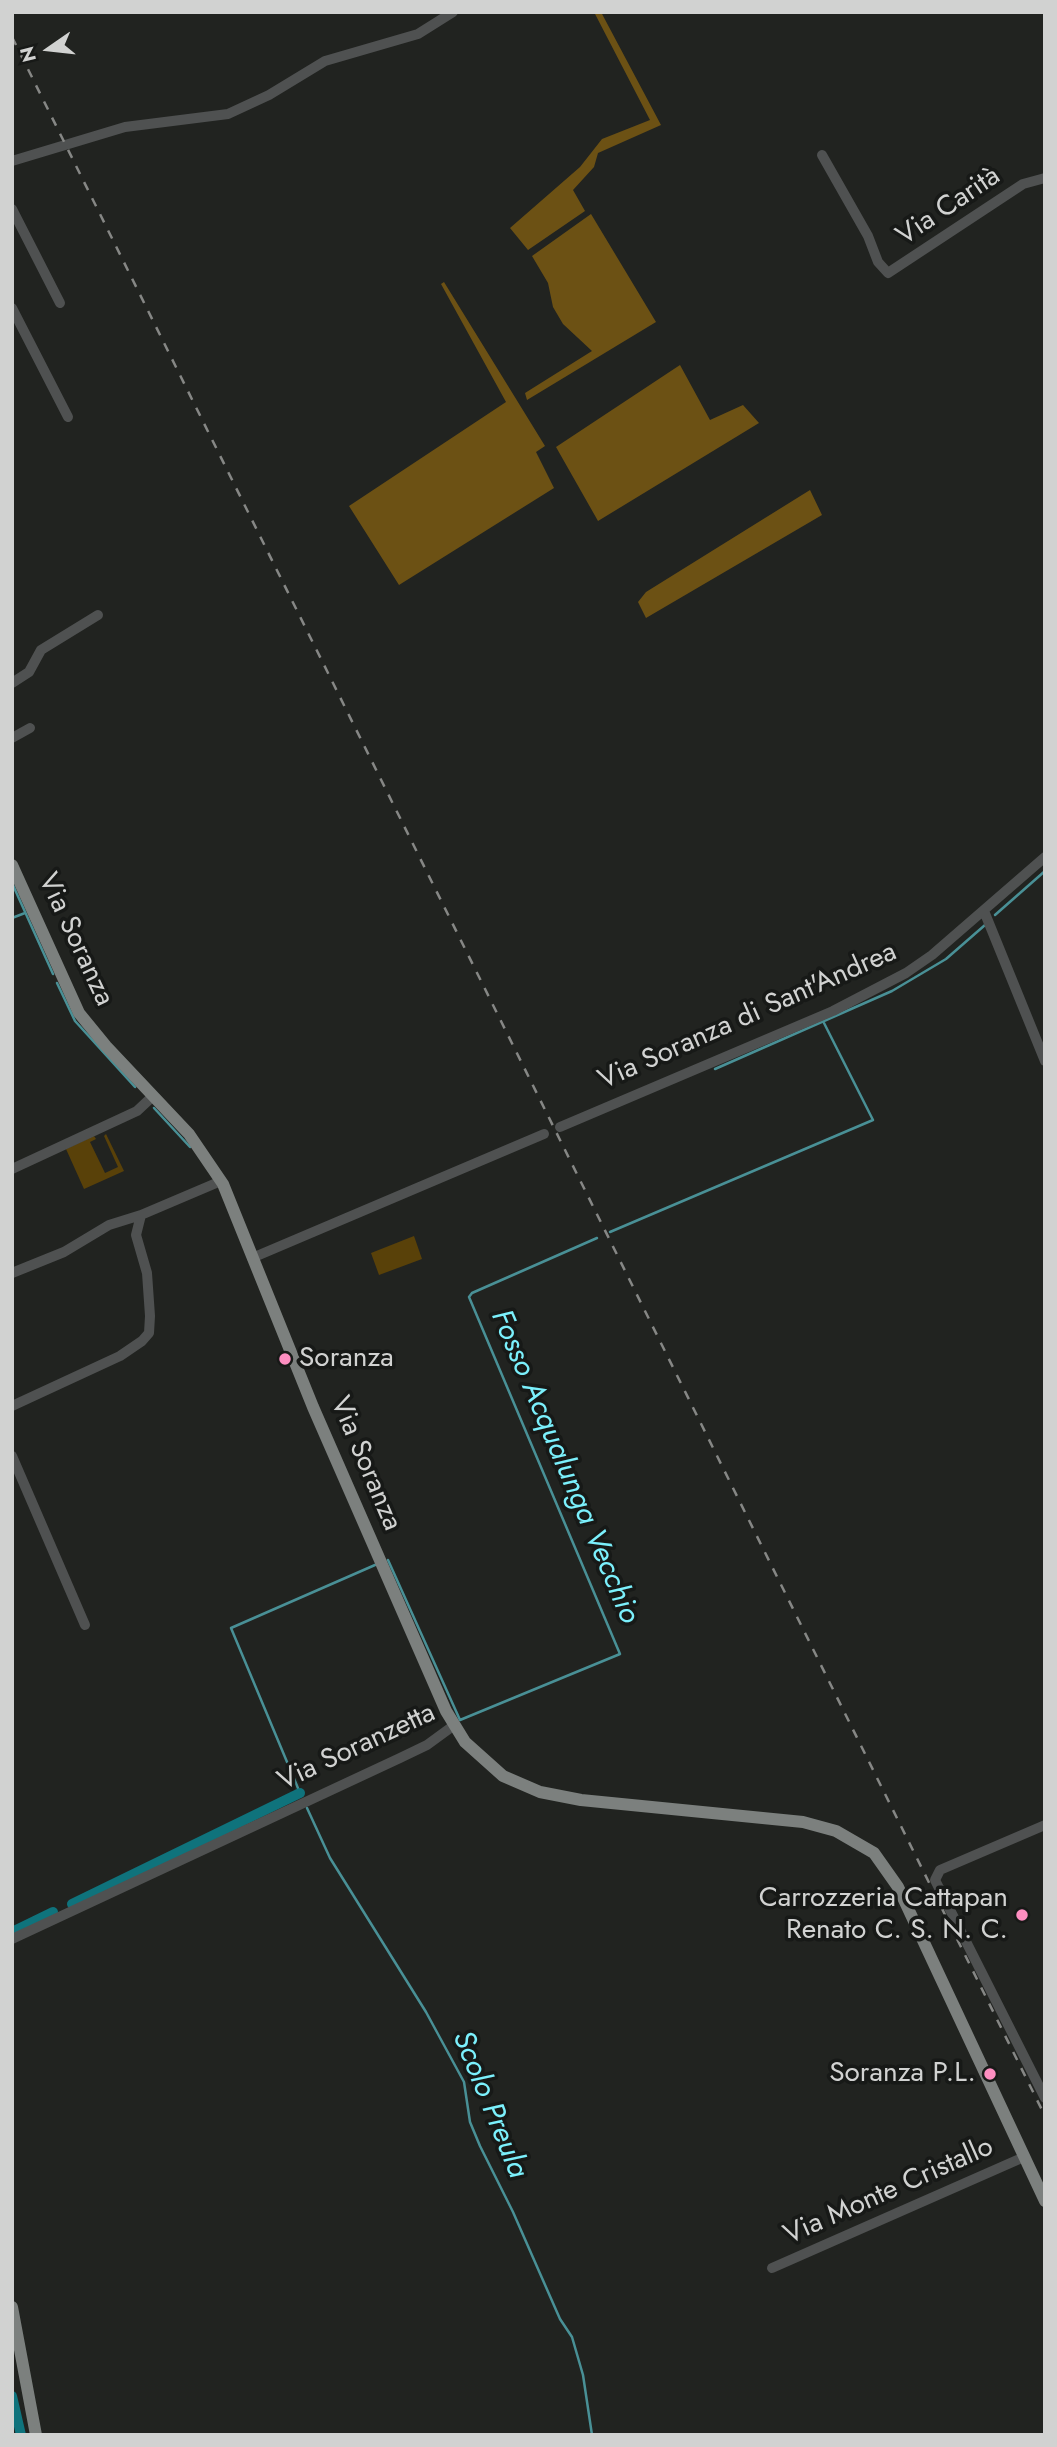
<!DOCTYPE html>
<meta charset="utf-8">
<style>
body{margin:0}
#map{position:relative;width:1057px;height:2447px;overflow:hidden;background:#212320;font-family:Jost,sans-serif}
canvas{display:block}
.frame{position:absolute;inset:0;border:14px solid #d1d2d1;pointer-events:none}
.north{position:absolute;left:14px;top:14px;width:70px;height:70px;-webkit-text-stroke:5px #171917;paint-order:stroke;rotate:256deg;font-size:19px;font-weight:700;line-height:28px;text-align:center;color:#d1d2d1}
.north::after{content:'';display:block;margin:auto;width:24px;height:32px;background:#d1d2d1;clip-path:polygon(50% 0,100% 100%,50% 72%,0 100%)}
</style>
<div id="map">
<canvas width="1057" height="2447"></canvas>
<div class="frame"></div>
<div class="north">N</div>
</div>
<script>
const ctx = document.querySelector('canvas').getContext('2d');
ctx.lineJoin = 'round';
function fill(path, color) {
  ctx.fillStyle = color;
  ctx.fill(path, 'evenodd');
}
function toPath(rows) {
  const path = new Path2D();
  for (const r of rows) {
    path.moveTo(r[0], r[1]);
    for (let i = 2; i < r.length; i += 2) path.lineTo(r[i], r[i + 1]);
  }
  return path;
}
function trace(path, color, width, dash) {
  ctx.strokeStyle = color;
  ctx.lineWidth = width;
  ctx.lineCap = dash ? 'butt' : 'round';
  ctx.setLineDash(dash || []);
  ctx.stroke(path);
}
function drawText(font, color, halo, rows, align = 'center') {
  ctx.font = font + ' Jost,sans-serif';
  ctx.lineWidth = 7;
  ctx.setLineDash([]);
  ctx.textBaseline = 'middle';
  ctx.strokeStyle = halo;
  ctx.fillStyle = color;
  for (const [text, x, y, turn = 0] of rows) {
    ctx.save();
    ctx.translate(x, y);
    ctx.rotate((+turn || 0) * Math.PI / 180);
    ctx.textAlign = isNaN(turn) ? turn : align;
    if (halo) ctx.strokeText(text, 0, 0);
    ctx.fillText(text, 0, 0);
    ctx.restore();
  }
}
const green = toPath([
 [106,1134,124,1171,84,1189,66,1149,94,1136,96,1139,90,1142,105,1173,118,1167,104,1136],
 [414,1236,422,1259,379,1275,371,1253]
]);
const forest = toPath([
 [594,12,601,12,661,125,598,153,594,167,573,190,585,211,528,250,510,228,580,167,602,139,650,120],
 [591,214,656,322,527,400,525,393,592,351,563,324,553,307,548,283,532,256],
 [444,282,545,446,536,452,554,488,399,585,349,506,506,402,441,284],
 [680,365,710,420,743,405,759,423,598,521,556,447],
 [810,490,822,515,646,618,638,602,646,592]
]);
const stream = toPath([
 [12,883,53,974],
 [995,915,1045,871],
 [12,918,25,913],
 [57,983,75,1021,135,1087],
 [715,1069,892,991,946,959,985,925],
 [154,1108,190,1147],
 [610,1232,873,1120,824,1023],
 [388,1560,460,1720,620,1654,469,1297,472,1293,597,1238],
 [300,1793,231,1628,375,1565],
 [307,1808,330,1858,426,2012,464,2082,470,2122,480,2146,513,2212,560,2319,572,2337,583,2375,592,2435]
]);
const canal = toPath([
 [72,1904,300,1793],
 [12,1932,53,1912],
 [12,2396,21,2435]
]);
const minor = toPath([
 [822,155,868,236,878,262,888,273,1023,184,1045,178],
 [12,161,125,127,228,114,269,95,325,61,418,34,453,12],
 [12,209,60,303],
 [12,308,68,417],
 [12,683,29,672,41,650,98,615],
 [12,738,30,728],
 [984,911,1045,1061],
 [560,1127,833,1011,906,973,932,955,1045,857],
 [12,1169,137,1111,153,1096],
 [252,1258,544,1134],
 [12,1273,64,1252,109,1225,141,1215],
 [12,1406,120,1356,142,1341,149,1333,150,1316,147,1273,136,1235,141,1215,221,1181],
 [12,1456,85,1625],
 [1045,1825,940,1870,935,1880,1045,2098],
 [12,1939,400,1758,427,1745,453,1726],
 [772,2268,1024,2157]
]);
const major = toPath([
 [12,865,79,1013,106,1046,189,1134,223,1184,313,1407,446,1711,465,1742,503,1776,540,1792,581,1800,803,1822,836,1831,874,1853,898,1887,1045,2201],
 [12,2307,36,2435]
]);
const rail = toPath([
 [12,37,1045,2116]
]);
const markers = [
 [285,1359,7,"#fd8ec0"],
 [1022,1915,7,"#fd8ec0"],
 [990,2074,7,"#fd8ec0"]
];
const streetNames = [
 ["Via Carità",949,207,-34],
 ["Via Soranza",75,940,65],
 ["Via Soranza di Sant'Andrea",748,1017,-24],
 ["Via Soranza",365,1464,67],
 ["Via Soranzetta",357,1748,-25],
 ["Via Monte Cristallo",889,2192,-24]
];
const poiNames = [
 ["Soranza",299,1359,"left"],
 ["Carrozzeria Cattapan",1008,1899],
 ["Renato C. S. N. C.",1008,1931],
 ["Soranza P.L.",976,2074]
];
const waterNames = [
 ["Fosso Acqualunga Vecchio",564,1467,67],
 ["Scolo Preula",489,2105,68]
];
fill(green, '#594109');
fill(forest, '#6c5114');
trace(stream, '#499096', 2.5);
trace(canal, '#0f737c', 10);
trace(minor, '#4f5151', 10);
trace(major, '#7c807e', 12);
trace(rail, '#868785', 2.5, [9, 9]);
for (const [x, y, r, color] of markers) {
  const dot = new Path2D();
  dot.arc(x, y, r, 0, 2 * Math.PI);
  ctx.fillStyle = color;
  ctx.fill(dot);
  trace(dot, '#171917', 2.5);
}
drawText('28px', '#d1d2d1', '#171917', streetNames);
drawText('28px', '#d1d2d1', '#171917', poiNames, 'right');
drawText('italic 30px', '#7bf0fc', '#171917', waterNames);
</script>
